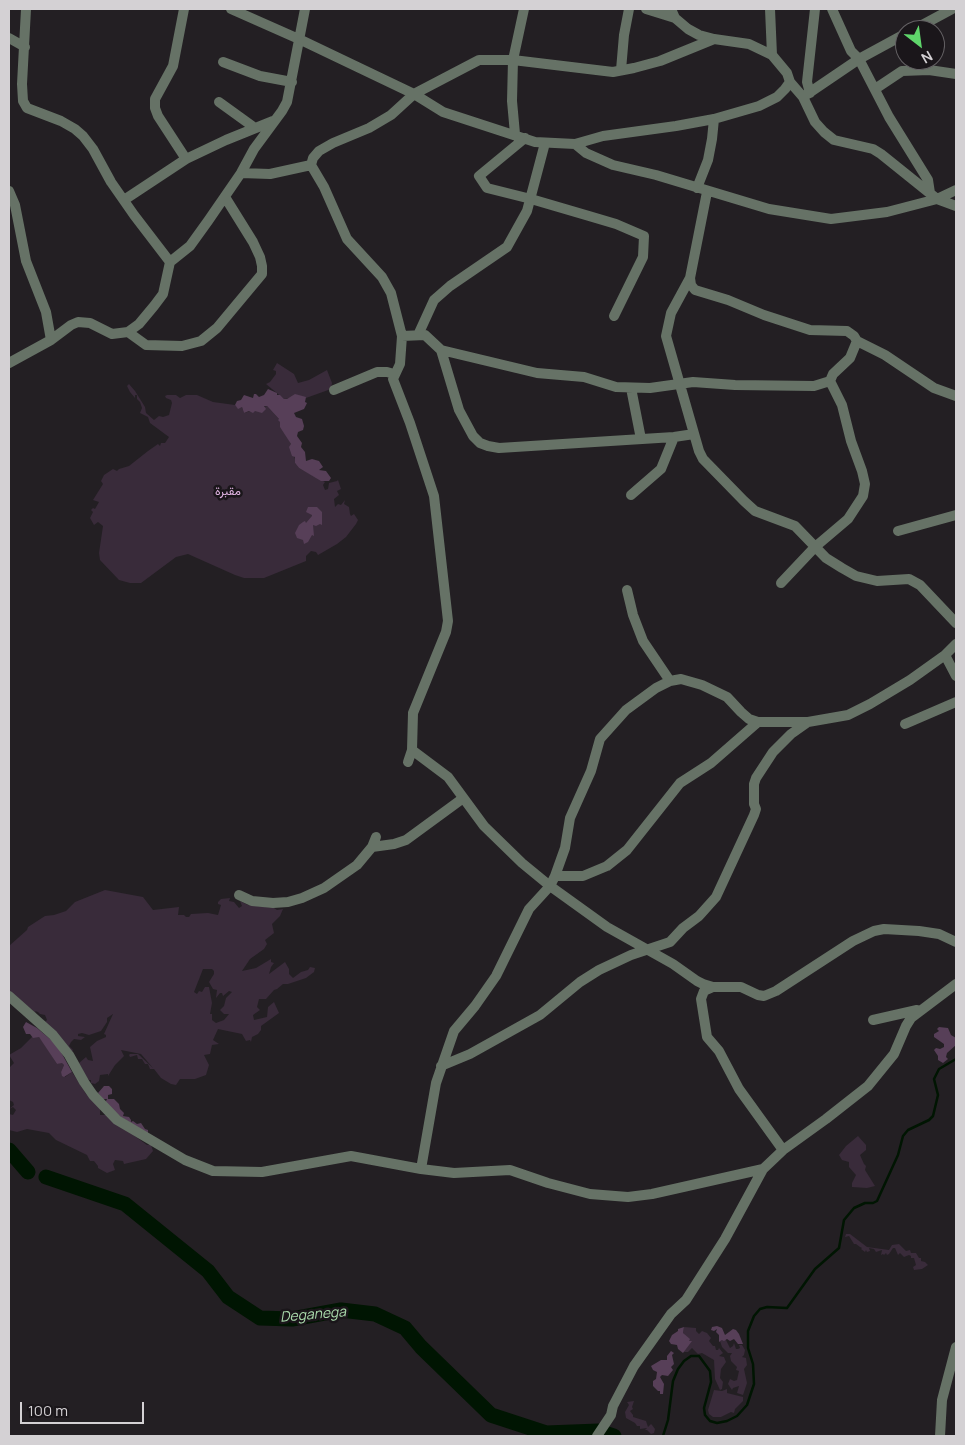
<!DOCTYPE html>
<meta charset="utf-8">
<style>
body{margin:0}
#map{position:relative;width:965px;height:1445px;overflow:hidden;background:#231f23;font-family:Manrope,sans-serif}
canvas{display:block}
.frame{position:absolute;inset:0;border:10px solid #d4d1d4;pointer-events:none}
.north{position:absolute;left:895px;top:20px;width:50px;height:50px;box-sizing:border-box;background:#1a161a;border:1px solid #646164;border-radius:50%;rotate:150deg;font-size:14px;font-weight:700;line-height:20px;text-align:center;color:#d4d1d4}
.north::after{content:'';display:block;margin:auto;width:18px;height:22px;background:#5fd56b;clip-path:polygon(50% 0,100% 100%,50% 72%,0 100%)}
.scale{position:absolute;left:20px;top:1402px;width:124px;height:22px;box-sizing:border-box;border:2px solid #d4d1d4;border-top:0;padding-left:6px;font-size:15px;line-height:18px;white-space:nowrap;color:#d4d1d4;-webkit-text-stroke:4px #1a161a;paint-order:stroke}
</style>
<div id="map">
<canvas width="965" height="1445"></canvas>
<div class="frame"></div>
<div class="north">N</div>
<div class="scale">100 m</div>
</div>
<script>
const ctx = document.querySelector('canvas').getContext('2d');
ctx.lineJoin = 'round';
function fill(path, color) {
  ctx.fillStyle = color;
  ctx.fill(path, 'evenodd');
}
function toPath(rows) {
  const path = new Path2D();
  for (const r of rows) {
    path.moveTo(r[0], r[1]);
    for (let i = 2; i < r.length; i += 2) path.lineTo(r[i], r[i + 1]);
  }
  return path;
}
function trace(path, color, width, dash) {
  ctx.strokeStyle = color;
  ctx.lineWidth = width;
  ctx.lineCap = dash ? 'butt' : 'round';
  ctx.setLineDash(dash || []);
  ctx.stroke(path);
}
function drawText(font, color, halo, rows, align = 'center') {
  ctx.font = font + ' Manrope,Vazirmatn,sans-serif';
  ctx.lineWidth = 5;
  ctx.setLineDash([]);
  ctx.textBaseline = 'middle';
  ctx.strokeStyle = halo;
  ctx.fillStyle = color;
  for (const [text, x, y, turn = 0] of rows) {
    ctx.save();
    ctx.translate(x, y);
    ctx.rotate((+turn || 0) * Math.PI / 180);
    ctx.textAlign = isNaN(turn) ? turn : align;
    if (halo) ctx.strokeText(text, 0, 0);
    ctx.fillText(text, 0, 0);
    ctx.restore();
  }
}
const green = toPath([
 [277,363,294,374,298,383,309,380,327,370,332,383,331,389,306,398,306,397,284,399,266,384,270,382,276,374,276,371,273,370],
 [129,384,135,391,145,407,146,413,154,420,159,416,163,417,169,415,172,403,171,400,166,398,165,396,167,395,176,395,180,398,186,395,197,395,213,402,235,405,238,408,242,407,244,413,267,406,279,419,291,444,295,459,295,463,299,468,325,482,323,485,325,490,328,489,329,483,337,481,338,480,341,489,337,491,339,495,334,499,335,507,338,504,341,505,345,500,344,504,349,507,350,514,351,516,354,514,358,520,356,524,346,537,337,544,318,555,316,552,311,551,306,556,306,561,264,578,244,578,235,575,188,554,176,557,141,583,130,583,119,580,100,560,99,553,103,526,98,522,94,525,90,518,93,512,91,510,93,508,95,509,99,502,93,500,103,484,101,481,104,475,113,469,117,471,119,469,129,466,148,451,158,444,160,446,161,443,165,443,169,437,150,423,148,417,140,413,142,408,140,402,137,399,137,395,135,395,135,398,130,392,127,386],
 [105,890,143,897,153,910,179,907,178,915,184,915,186,917,189,917,191,914,208,913,218,915,221,905,218,904,218,902,221,899,230,898,229,901,234,902,239,908,242,906,240,901,248,905,274,908,277,910,283,909,280,916,272,924,274,933,265,940,267,944,264,949,250,959,242,971,256,968,271,959,271,962,274,963,271,967,269,974,285,962,289,969,289,974,293,978,301,972,308,970,310,967,315,968,314,972,306,978,288,984,283,984,277,989,274,990,266,999,259,999,257,1007,260,1010,253,1015,254,1020,267,1017,268,1007,274,1002,279,1013,261,1026,261,1030,258,1034,252,1037,251,1042,250,1040,246,1041,242,1034,218,1029,213,1040,219,1044,212,1045,210,1054,204,1055,209,1065,206,1075,195,1079,180,1079,176,1085,171,1084,161,1078,154,1069,150,1069,148,1064,145,1064,142,1059,138,1059,137,1055,130,1057,129,1055,130,1054,138,1054,153,1068,141,1054,121,1050,124,1056,115,1065,108,1076,108,1074,100,1075,99,1081,95,1084,91,1083,91,1080,88,1080,79,1063,86,1057,88,1060,93,1061,90,1047,97,1041,106,1037,106,1035,104,1034,113,1014,107,1018,107,1022,101,1031,89,1035,82,1033,78,1034,78,1036,85,1037,81,1040,74,1039,71,1042,69,1046,73,1050,72,1052,45,1022,47,1020,45,1015,40,1014,38,1012,35,1011,36,1013,9,992,9,946,27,930,28,927,45,916,54,915,66,911,75,902],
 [203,969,212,969,214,971,214,974,209,982,213,989,217,990,216,998,220,993,222,993,223,996,229,991,232,992,226,998,224,1006,220,1010,224,1014,229,1014,224,1020,216,1023,212,1020,212,1014,210,1014,212,1003,209,987,205,987,202,992,199,991,197,994,194,992],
 [32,1037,39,1037,43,1042,57,1064,62,1062,64,1065,61,1072,65,1077,72,1072,86,1094,101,1108,100,1109,100,1115,106,1115,147,1145,151,1145,153,1151,146,1159,124,1164,123,1161,115,1160,113,1164,115,1170,107,1173,98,1168,98,1166,94,1161,90,1161,87,1155,56,1140,49,1133,27,1129,17,1132,9,1130,9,1114,13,1115,16,1110,13,1107,9,1109,14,1105,13,1102,9,1100,9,1068,14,1063,9,1055,21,1048],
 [858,1136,866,1145,866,1150,860,1155,864,1164,866,1166,865,1170,875,1186,867,1188,852,1187,852,1183,856,1175,849,1167,849,1162,842,1160,839,1155,846,1146],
 [846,1234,850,1234,867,1247,889,1250,892,1245,899,1244,906,1251,910,1250,911,1253,916,1253,919,1258,921,1258,921,1261,925,1262,928,1265,922,1269,914,1270,913,1267,916,1265,914,1258,911,1258,911,1256,909,1255,904,1257,900,1253,898,1255,895,1248,893,1248,889,1254,887,1255,886,1253,884,1255,883,1254,881,1255,882,1250,876,1252,874,1249,869,1248,870,1251,867,1252,866,1250,865,1252,861,1249,862,1248,860,1247,856,1244,854,1244,849,1236,845,1237],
 [684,1327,696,1328,696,1331,699,1334,702,1331,707,1333,711,1338,709,1341,713,1346,715,1346,716,1350,718,1350,719,1348,723,1353,719,1356,724,1357,726,1362,721,1369,720,1378,723,1382,722,1389,720,1390,715,1379,714,1360,702,1353,698,1354,692,1348,688,1352,684,1352,689,1341,683,1333],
 [722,1340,726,1340,730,1348,733,1346,734,1343,736,1349,738,1349,740,1348,739,1345,742,1345,745,1350,744,1355,742,1357,746,1358,747,1365,744,1369,747,1383,743,1395,737,1393,739,1386,733,1388,732,1390,728,1384,730,1379,734,1381,737,1380,739,1371,736,1370,737,1367,731,1361,730,1356,732,1353,728,1353,722,1347,720,1341],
 [727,1389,727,1393,743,1397,743,1401,735,1409,734,1413,731,1412,721,1417,713,1417,709,1414,708,1410,714,1390,722,1391],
 [634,1401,632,1407,633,1409,630,1411,633,1415,633,1417,646,1421,648,1427,651,1424,652,1425,655,1429,654,1433,651,1434,647,1430,645,1430,647,1428,640,1429,640,1426,637,1426,635,1423,626,1418,625,1412,629,1405,627,1402]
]);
const forest = toPath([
 [268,389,277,393,277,395,280,395,284,399,287,399,295,394,306,397,305,402,307,403,304,409,294,413,296,417,302,419,304,426,303,430,298,432,297,436,302,443,301,447,305,452,306,461,312,459,319,461,323,467,319,470,326,471,331,478,329,481,321,481,299,468,295,463,295,457,292,456,289,447,291,444,280,427,280,422,278,420,279,419,267,406,264,406,266,409,262,413,255,411,253,413,249,411,244,413,242,407,238,409,235,405,237,401,241,400,244,395,253,398,254,394,256,394,259,397,264,395],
 [308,507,317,507,322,512,322,525,320,524,316,526,313,525,314,536,312,535,308,542,304,544,303,540,297,538,295,533,299,525,303,522,305,521,306,523,312,516,312,515,306,512],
 [26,1022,37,1028,57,1045,72,1072,64,1077,62,1076,61,1072,64,1065,62,1063,57,1064,39,1037,33,1038,30,1034,26,1034,23,1027],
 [939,1027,948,1028,951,1035,956,1038,956,1045,947,1053,946,1057,948,1059,943,1063,938,1060,938,1056,934,1050,936,1048,940,1049,944,1047,944,1044,934,1037,934,1034,939,1031,937,1029],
 [104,1086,109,1086,112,1089,112,1094,108,1095,108,1099,114,1099,119,1104,120,1109,124,1113,123,1116,129,1117,131,1120,131,1122,133,1121,137,1124,141,1123,145,1129,148,1130,148,1134,121,1117,105,1103,107,1099,103,1099,98,1093],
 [717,1326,722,1328,725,1335,733,1329,736,1330,739,1334,743,1344,738,1344,734,1339,730,1341,727,1339,724,1341,722,1340,719,1342,719,1335,716,1332,717,1329,714,1331,711,1330,712,1327],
 [684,1327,683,1333,690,1339,689,1341,692,1341,683,1353,678,1349,677,1345,671,1344,669,1341,672,1335,678,1331,678,1329],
 [671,1351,674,1353,672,1355,674,1364,671,1367,673,1370,668,1376,662,1375,660,1377,664,1384,663,1394,660,1394,660,1391,658,1391,653,1386,653,1381,656,1379,657,1372,653,1370,651,1366,661,1360,667,1360,667,1356]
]);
const stream = toPath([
 [663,1436,668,1420,673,1381,678,1369,684,1361,691,1356,699,1356,710,1371,711,1382,704,1408,705,1415,710,1421,717,1423,727,1421,737,1416,747,1405,754,1384,753,1364,748,1348,748,1331,754,1316,760,1309,767,1307,787,1308,815,1269,839,1248,844,1220,854,1208,865,1203,873,1203,877,1201,898,1155,903,1136,908,1130,929,1120,933,1116,938,1095,934,1079,939,1069,956,1059]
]);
const river = toPath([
 [9,1150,28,1172],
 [46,1177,125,1204,208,1271,228,1297,260,1318,292,1319,341,1310,375,1314,405,1328,421,1347,491,1415,546,1433,599,1431,614,1436]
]);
const street = toPath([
 [26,9,22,84,23,101,27,108,61,121,75,129,83,136,93,149,111,182,134,215,170,262],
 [184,9,173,66,155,99,155,108,158,116,186,159],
 [231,9,301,40,414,94,443,112,535,142,575,144,603,136,676,126,714,119,759,106,777,97,785,89,790,82],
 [646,9,675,18],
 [671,9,675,18,688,29,699,35,714,39,749,44,772,55,787,73,790,82,803,97,815,122,824,132,834,140,873,149,881,154,937,199,956,206],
 [770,9,772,55],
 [832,9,851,51,859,59,889,117,928,180,930,193],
 [913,30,952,9],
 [9,38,25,47],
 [223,62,260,76,292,82],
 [621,70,624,35,629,9],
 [875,89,902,71,929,70,956,74],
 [810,93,807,82,815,9],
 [803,97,859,59,905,34],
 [219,102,255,128],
 [515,134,512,101,513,60,524,9],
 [525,138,479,176,487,188,531,199,589,216,616,224,644,236,643,257,614,316],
 [575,144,586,153,613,165,656,175,769,209,831,219,887,212,937,199,956,190],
 [241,173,270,174,311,165],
 [697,188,708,160,712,139,714,119],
 [9,191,15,205,26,261,46,312,51,340],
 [707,192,690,278,691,285,695,290,728,300,764,315,810,330,847,331,854,336,857,341,850,358,833,374,830,381,842,405,851,441,862,471,865,484,863,496,848,519,815,547,781,583],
 [124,200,186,159,226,140,273,121],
 [690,278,671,313,666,336,699,451,703,459,744,501,755,511,795,526,826,558,842,568,856,576,877,581,909,579,920,585,956,623],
 [128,332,146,345,182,346,201,341,217,328,262,274,262,266,260,257,253,242,225,197],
 [418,335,434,300,450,286,507,247,527,211,545,143],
 [402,336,425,335,441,350,537,373,584,377,616,387,650,388,693,382,735,385,814,386,830,381],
 [857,341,885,355,934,388,956,396],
 [441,350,459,410,473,436,480,443,488,446,499,448,674,437,694,434],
 [9,363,51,340,71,325,78,322,90,323,112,334,128,332,139,324,154,306,163,294,170,262,190,246,208,221,241,173,254,149,282,111,287,102,305,9],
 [631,388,641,439],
 [334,390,377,372,387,372,394,374],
 [631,495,661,469,674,437],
 [898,531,956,515],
 [627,590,633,615,643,641,670,681],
 [945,655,956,676],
 [905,724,956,702],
 [412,750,448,777,484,826,522,863,550,886,607,927,673,964,697,981,703,984,713,987,741,987,758,995,764,996,776,991,853,941,874,931,884,929,919,931,939,934,956,942],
 [408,762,412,750,413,713,446,632,448,621,434,496,410,423,393,379,400,364,402,336,391,293,382,277,347,239,324,187,311,165,313,158,319,151,333,143,369,128,391,115,414,94,479,60,513,60,613,72,634,68,660,61,714,39],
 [372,847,394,844,406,840,462,799],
 [555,876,583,876,607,866,627,850,680,783,711,763,758,722],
 [239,895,252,901,273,903,288,902,302,898,324,888,357,865,372,847,376,837],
 [713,987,704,991,701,999,707,1037,719,1051,739,1089,783,1150],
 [9,996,53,1035,69,1055,84,1082,93,1095,117,1120,185,1160,213,1171,262,1172,351,1156,421,1169,454,1173,510,1170,548,1183,590,1194,628,1197,652,1194,763,1169,783,1150,826,1119,868,1086,894,1054,906,1026,911,1018,956,984],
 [873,1020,917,1010],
 [441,1066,470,1054,540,1015,580,982,599,970,631,955,670,942,683,928,699,916,716,897,754,815,756,809,754,804,754,784,756,778,773,752,791,734,808,722],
 [421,1169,436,1083,454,1031,475,1006,496,976,529,909,550,886,555,876,565,848,570,818,591,771,600,739,626,710,656,688,670,681,681,679,702,685,727,697,741,712,749,719,758,722,808,722,848,715,870,704,910,680,945,655,956,644],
 [597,1436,611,1415,613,1406,634,1366,671,1314,686,1300,725,1239,763,1169],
 [940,1436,942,1400,956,1347]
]);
const parkNames = [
 ["مقبرة",228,492]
];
const waterNames = [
 ["Deganega",313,1315,-5]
];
fill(green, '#392b3a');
fill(forest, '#573f58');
trace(stream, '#001502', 2.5);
trace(river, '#001502', 15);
trace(street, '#667266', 10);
drawText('12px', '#e1b3e2', '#1a161a', parkNames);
drawText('italic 14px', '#aadbac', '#1a161a', waterNames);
</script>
